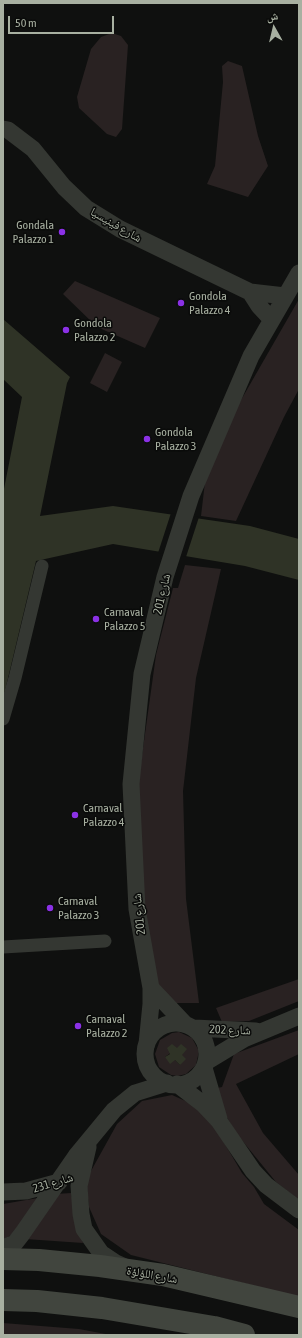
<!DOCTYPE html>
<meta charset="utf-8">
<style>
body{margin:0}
#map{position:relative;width:302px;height:1338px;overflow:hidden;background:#0f100f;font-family:"Asap Condensed","Noto Naskh Arabic",sans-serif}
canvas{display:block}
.frame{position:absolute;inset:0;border:4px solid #a8b0a1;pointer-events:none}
.north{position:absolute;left:254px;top:8px;width:40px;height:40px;-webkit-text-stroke:3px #0a0b0a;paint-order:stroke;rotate:352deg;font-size:11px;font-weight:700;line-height:16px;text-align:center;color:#a8b0a1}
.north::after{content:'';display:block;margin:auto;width:14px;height:18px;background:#a8b0a1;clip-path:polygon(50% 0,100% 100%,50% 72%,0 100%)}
.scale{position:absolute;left:8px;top:16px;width:106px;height:18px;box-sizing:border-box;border:2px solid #a8b0a1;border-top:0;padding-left:5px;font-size:12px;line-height:14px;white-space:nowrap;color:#a8b0a1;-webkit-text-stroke:3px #0a0b0a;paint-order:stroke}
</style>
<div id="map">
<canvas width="302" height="1338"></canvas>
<div class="frame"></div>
<div class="north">ش</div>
<div class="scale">50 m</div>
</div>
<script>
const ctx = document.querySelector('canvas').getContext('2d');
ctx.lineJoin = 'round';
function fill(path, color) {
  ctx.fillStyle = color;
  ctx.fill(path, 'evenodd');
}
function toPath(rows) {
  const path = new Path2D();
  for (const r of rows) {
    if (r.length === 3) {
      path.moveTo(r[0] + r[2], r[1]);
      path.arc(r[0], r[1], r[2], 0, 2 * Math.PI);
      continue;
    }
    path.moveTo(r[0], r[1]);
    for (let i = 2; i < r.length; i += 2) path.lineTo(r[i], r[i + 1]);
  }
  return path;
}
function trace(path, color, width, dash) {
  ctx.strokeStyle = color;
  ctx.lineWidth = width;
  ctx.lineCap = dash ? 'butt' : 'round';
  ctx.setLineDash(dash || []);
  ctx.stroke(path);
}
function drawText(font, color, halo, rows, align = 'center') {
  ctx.font = font + ' "Asap Condensed","Noto Naskh Arabic",sans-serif';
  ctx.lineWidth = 3;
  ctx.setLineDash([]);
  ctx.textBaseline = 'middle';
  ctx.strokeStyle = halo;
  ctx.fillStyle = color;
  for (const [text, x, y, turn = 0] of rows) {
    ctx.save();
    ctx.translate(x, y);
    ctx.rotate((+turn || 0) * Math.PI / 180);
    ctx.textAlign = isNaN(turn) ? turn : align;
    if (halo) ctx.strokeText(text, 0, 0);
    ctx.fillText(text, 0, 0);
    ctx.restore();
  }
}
const green = toPath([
 [112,33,121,36,128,45,122,129,116,137,107,134,79,108,77,97,91,49,101,37],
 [228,61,242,66,258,136,268,166,248,197,207,184,215,166,223,82,222,66],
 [75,281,160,318,145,348,97,327,63,294],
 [299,299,299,389,284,417,236,521,201,516,205,482,233,414],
 [105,353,122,362,107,392,90,383],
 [185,565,221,569,196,678,183,791,186,899,199,1003,170,1003,153,984,139,886,139,777,156,655,173,588,178,588],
 [299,979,299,1001,249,1021,222,1022,216,1008],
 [299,1030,299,1054,236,1084,263,1133,299,1175,299,1200,276,1182,236,1133,222,1109,217,1088,222,1087,234,1054],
 [179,1032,192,1038,199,1051,196,1065,186,1074,178,1076,171,1075,159,1067,155,1054,160,1040,172,1033],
 [177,1048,182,1055,180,1065,175,1060,165,1057],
 [172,1095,190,1103,209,1117,242,1173,254,1187,264,1204,299,1230,299,1297,131,1255,101,1234,89,1207,86,1180,117,1124,142,1101],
 [71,1193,83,1243,25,1239,56,1194],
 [38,1198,18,1231,3,1240,3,1204],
 [3,1323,79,1329,111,1335,3,1335]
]);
const water = toPath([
 [3,319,70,377,67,383,40,516,113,506,250,526,299,539,299,580,245,566,113,544,36,561,3,699,3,494,22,397,3,379],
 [172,1044,177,1048,181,1044,187,1049,182,1055,186,1059,180,1065,175,1060,170,1064,165,1057,170,1054,167,1048]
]);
const pier = toPath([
 [171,513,199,517,186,557,158,553]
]);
const pedestrian = toPath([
 [3,719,15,678,42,566],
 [3,947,105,941]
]);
const minor = toPath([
 [3,129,8,130,33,149,64,187,86,208,120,229,250,292,285,296],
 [250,292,259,306,272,320],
 [151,988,185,1024],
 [176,1054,31],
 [194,1028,256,1031],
 [147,1044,151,1004,151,988,137,909,131,784,142,674,165,577,191,496,251,356,299,273],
 [206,1062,244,1039,299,1016],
 [204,1068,219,1119],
 [177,1084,203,1104,219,1121,253,1171,266,1185,299,1210],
 [88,1147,79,1186,81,1214,84,1229,101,1253,116,1263,125,1267],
 [3,1192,26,1191,59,1182],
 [3,1248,15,1243,22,1234,76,1156,114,1110,135,1093,167,1083]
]);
const secondary = toPath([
 [3,1259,39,1260,100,1266,163,1275,299,1307],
 [3,1300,37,1301,102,1308,214,1327,244,1335]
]);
const markers = [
 [62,232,4,"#8b31e6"],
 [181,303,4,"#8b31e6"],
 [66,330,4,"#8b31e6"],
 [147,439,4,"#8b31e6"],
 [96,619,4,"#8b31e6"],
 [75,815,4,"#8b31e6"],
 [50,908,4,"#8b31e6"],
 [78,1026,4,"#8b31e6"]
];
const poiNames = [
 ["Gondala",54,225,"right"],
 ["Palazzo 1",54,239,"right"],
 ["Gondola",189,296],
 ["Palazzo 4",189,310],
 ["Gondola",74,323],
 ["Palazzo 2",74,337],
 ["Gondola",155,432],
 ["Palazzo 3",155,446],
 ["Carnaval",104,612],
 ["Palazzo 5",104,626],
 ["Carnaval",83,808],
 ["Palazzo 4",83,822],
 ["Carnaval",58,901],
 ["Palazzo 3",58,915],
 ["Carnaval",86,1019],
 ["Palazzo 2",86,1033]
];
const streetNames = [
 ["شارع فينيسيا",116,225,30],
 ["شارع 201",162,594,-77],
 ["شارع 201",139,914,-96],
 ["شارع 202",230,1030,2],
 ["شارع 231",53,1183,-17],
 ["شارع اللؤلؤة",152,1275,10]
];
fill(green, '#292222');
fill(water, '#2f3326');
fill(pier, '#0f100f');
trace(pedestrian, '#343732', 13);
trace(minor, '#343732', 17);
trace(secondary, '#41453e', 22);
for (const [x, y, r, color] of markers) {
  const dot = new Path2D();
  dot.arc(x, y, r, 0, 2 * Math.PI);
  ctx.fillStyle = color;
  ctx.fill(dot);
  trace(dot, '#0a0b0a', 1.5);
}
drawText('12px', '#a8b0a1', '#0a0b0a', poiNames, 'left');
drawText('12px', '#a8b0a1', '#0a0b0a', streetNames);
</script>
